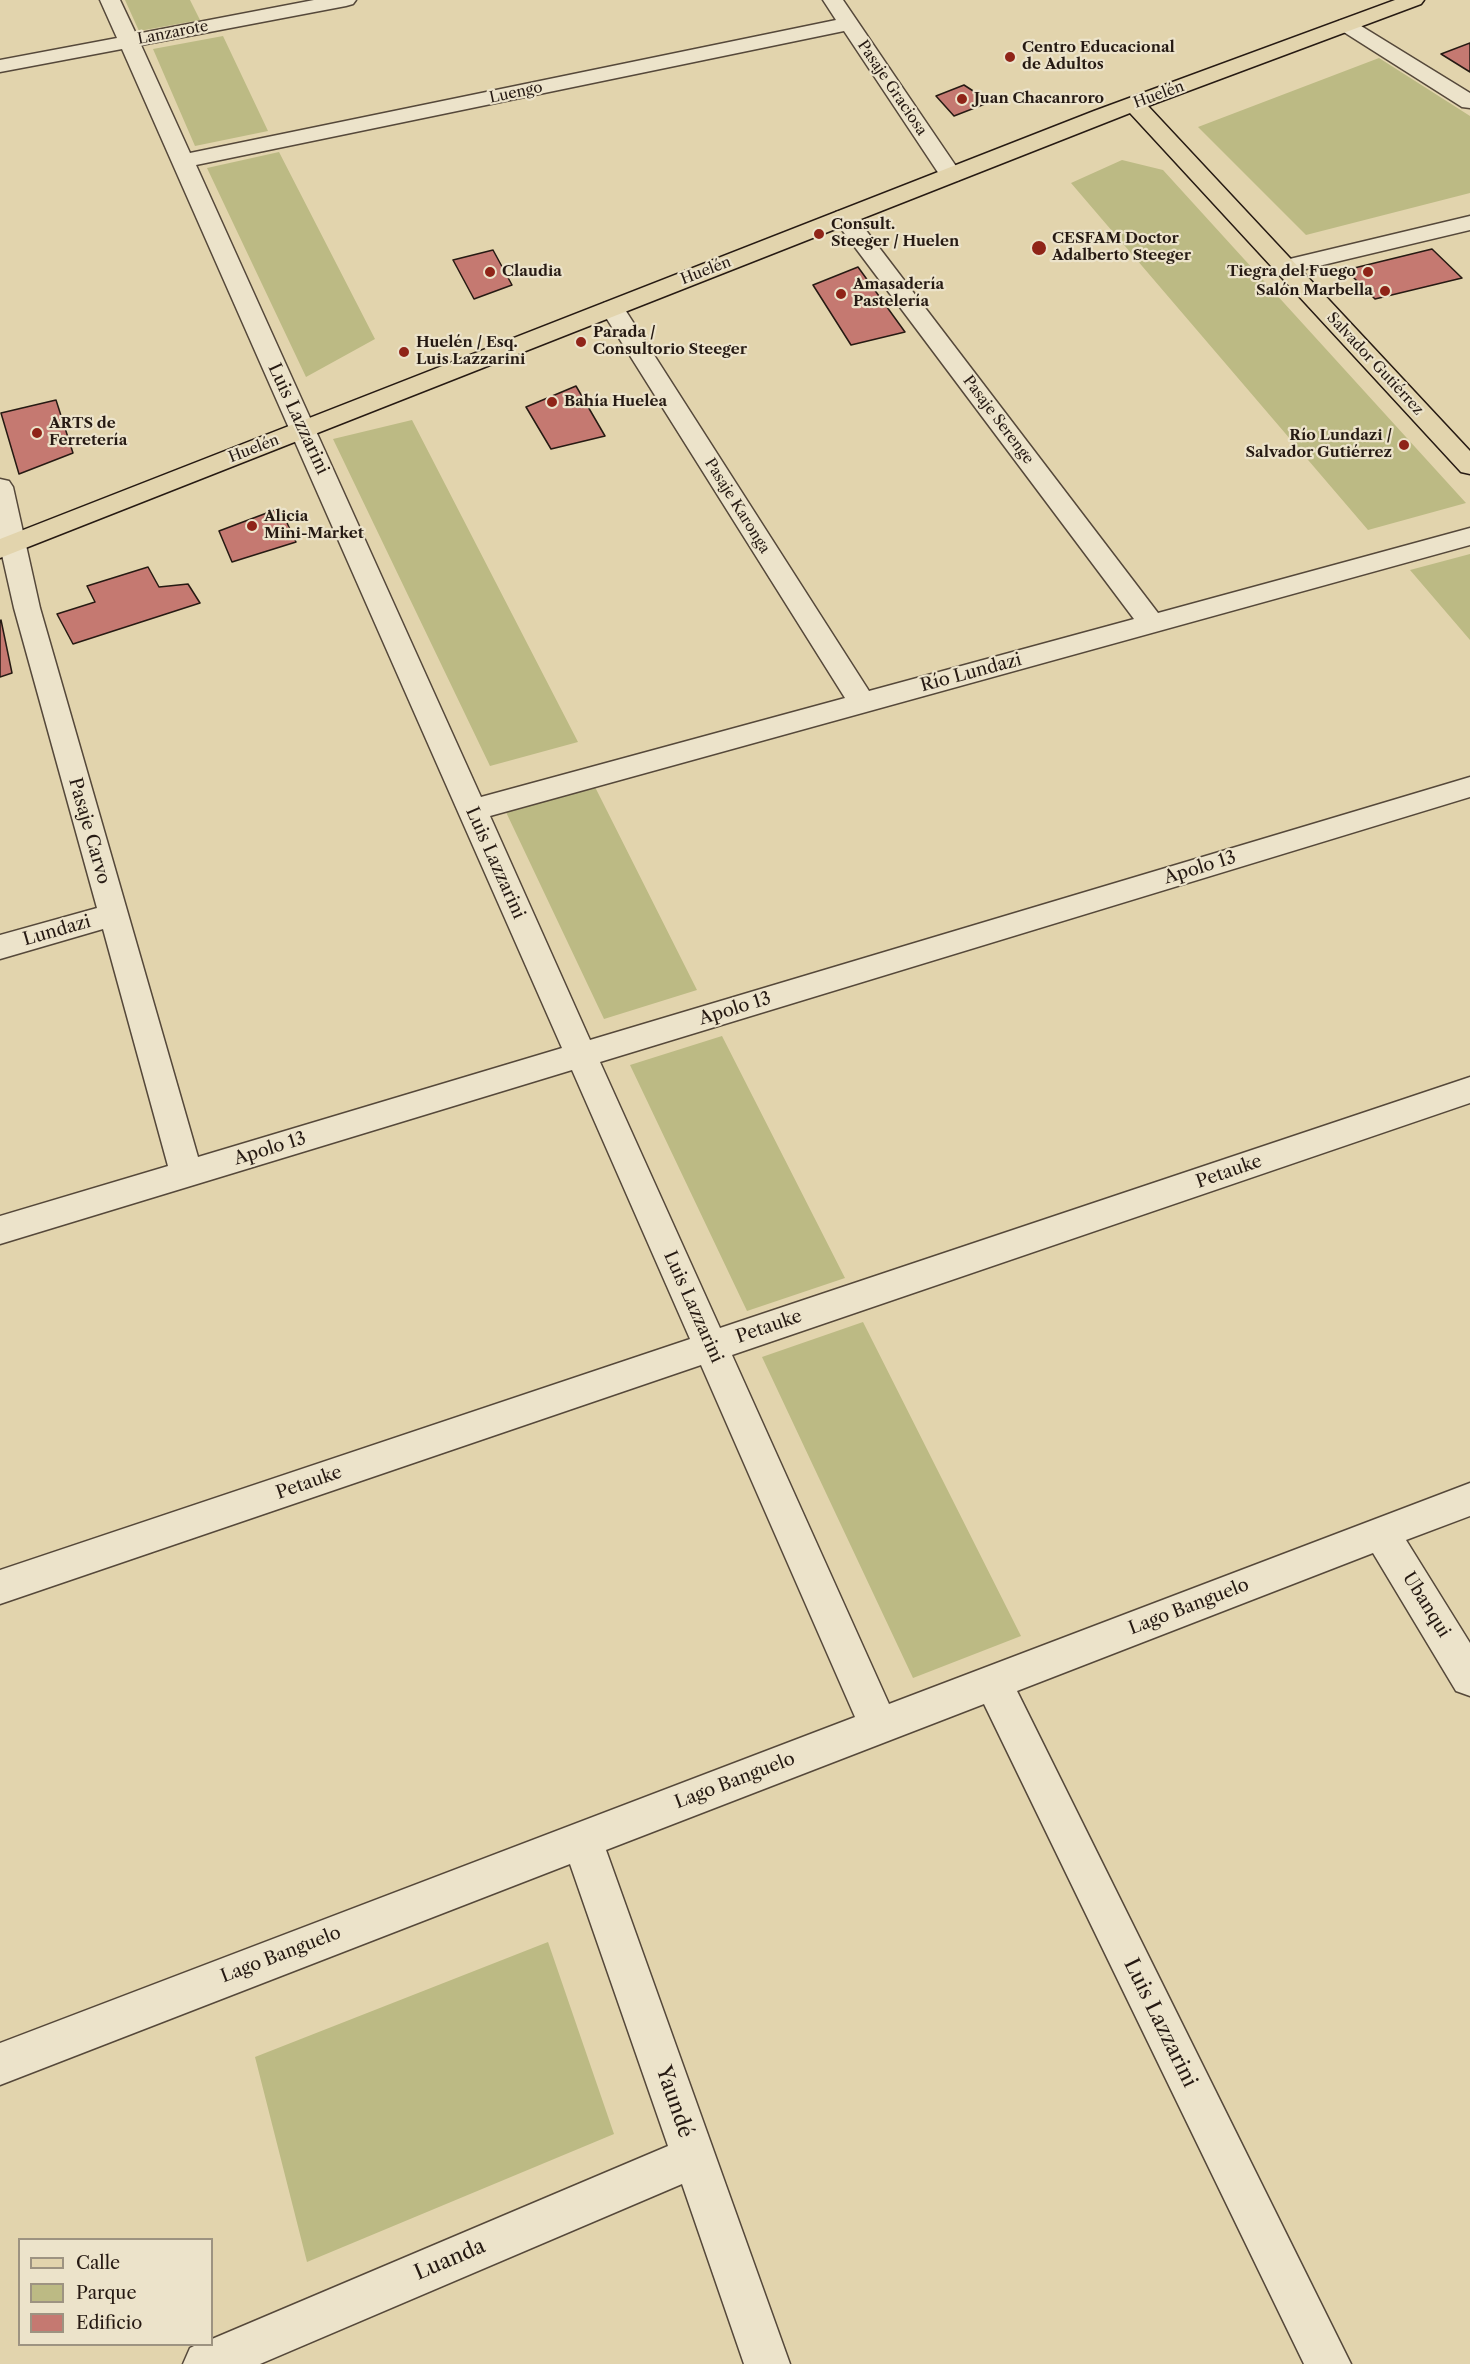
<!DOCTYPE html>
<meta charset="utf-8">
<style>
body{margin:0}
#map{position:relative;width:1470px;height:2364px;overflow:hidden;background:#e2d4ad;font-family:"Libre Caslon Text",serif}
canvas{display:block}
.legend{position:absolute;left:18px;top:2238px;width:195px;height:108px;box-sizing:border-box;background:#ece3ca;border:2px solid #9d9381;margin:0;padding:8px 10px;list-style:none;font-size:18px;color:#261a13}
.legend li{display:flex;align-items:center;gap:12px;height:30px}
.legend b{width:30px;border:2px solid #9d9381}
</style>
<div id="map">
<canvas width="1470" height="2364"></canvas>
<ul class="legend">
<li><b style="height:8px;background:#e2d4ad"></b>Calle</li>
<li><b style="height:16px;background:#bcba84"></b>Parque</li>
<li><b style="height:16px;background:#c57971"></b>Edificio</li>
</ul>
</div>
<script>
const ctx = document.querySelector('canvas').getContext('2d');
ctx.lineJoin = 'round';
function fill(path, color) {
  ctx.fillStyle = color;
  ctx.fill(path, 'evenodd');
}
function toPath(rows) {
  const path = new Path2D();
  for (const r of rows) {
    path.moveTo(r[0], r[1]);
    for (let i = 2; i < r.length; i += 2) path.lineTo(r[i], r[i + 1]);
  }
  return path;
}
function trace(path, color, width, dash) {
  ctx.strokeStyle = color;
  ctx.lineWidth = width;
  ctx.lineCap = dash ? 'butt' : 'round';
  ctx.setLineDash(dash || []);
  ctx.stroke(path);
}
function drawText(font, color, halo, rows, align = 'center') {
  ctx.font = font + ' "Libre Caslon Text",serif';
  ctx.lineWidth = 4.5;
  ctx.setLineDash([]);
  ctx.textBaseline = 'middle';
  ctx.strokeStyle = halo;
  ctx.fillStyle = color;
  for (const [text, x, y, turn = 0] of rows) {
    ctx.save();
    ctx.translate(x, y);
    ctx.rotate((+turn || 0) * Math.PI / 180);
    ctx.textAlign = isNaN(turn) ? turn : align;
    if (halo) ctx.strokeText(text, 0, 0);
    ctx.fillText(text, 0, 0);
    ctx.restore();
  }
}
const green = toPath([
 [125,0,190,0,200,20,139,31],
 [223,36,268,131,195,146,153,49],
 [1379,58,1470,116,1470,193,1306,235,1198,127],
 [279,152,375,339,306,377,207,168],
 [1122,160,1163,170,1466,503,1368,530,1071,183],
 [412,420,578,742,490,766,333,439],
 [1470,554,1470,640,1410,570],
 [594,785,697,990,604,1019,505,810],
 [722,1036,845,1278,747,1311,630,1065],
 [863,1322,1021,1636,913,1678,762,1357],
 [548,1942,614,2134,307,2262,255,2057]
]);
const building = toPath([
 [1470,43,1470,72,1441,54,1470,43],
 [964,85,990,102,954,116,936,96,964,85],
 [1432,249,1462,278,1375,299,1346,270,1432,249],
 [493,250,512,285,474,299,453,260,493,250],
 [858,267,905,332,851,345,813,285,858,267],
 [576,386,605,436,551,449,526,407,576,386],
 [56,400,73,453,19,474,1,413,56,400],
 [280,508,296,542,232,562,219,531,280,508],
 [148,567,159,587,188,584,200,603,73,644,57,614,95,602,87,586,148,567],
 [1,620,12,673,0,677,0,621,1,620]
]);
const minor = toPath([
 [100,0,120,0,136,34,314,0,356,0,353,4,346,6,141,45,190,153,836,20,823,0,843,0,962,175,959,180,951,182,943,180,844,31,196,165,481,797,845,698,600,308,604,303,612,301,620,303,624,308,869,691,1134,619,836,222,833,217,836,212,844,210,852,212,1158,613,1470,528,1470,545,490,816,590,1040,1470,777,1470,797,600,1062,720,1328,1470,1077,1470,1103,732,1355,889,1704,1470,1483,1470,1516,1406,1540,1470,1643,1470,1696,1456,1691,1373,1553,1017,1691,1351,2364,1304,2364,984,1704,606,1850,790,2364,744,2364,682,2184,260,2364,183,2364,190,2348,198,2344,212,2344,212,2339,668,2146,570,1864,0,2085,0,2043,855,1717,701,1365,0,1604,0,1570,690,1339,572,1070,0,1244,0,1216,168,1166,103,929,0,959,0,935,97,908,14,608,0,546,0,479,9,481,13,487,40,608,198,1157,562,1048,122,49,0,72,0,60,117,38,100,0],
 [1346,19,1353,21,1470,93,1470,108,1462,107,1339,29,1336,25,1339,21,1346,19],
 [1470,216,1470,230,1285,274,1277,272,1273,267,1277,262,1470,216]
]);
const major = toPath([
 [1395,0,1424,0,1421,4,1148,106,1470,451,1470,474,1461,472,1130,113,0,558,0,539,1094,111,1395,0]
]);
const markers = [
 [1010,57,6,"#8f2418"],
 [962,99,6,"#8f2418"],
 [819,234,6,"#8f2418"],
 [1039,248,8,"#8f2418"],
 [490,272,6,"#8f2418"],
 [1368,272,6,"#8f2418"],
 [1385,291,6,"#8f2418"],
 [841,294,6,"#8f2418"],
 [581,342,6,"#8f2418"],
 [404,352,6,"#8f2418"],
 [552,402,6,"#8f2418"],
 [37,433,6,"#8f2418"],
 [1404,445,6,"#8f2418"],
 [252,526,6,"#8f2418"]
];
const farStreetnames = [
 ["Lanzarote",173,33,-11],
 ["Pasaje Graciosa",892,88,56],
 ["Luengo",516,93,-12],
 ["Huelén",1159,95,-20],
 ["Huelén",706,271,-21],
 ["Salvador Gutiérrez",1375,364,47],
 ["Pasaje Serenge",998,420,53],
 ["Huelén",254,449,-21],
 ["Pasaje Karonga",737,506,58]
];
const farPoinames = [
 ["Centro Educacional",1022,48],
 ["de Adultos",1022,65],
 ["Juan Chacanroro",974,99],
 ["Consult.",831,225],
 ["Steeger / Huelen",831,242],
 ["CESFAM Doctor",1052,239],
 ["Adalberto Steeger",1052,256],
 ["Claudia",502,272],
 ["Tiegra del Fuego",1356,272,"right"],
 ["Amasadería",853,285],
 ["Pastelería",853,302],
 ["Salón Marbella",1373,291,"right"],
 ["Parada /",593,333],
 ["Consultorio Steeger",593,350],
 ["Huelén / Esq.",416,343],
 ["Luis Lazzarini",416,360],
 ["Bahía Huelea",564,402],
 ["ARTS de",49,424],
 ["Ferretería",49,441],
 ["Río Lundazi /",1392,436,"right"],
 ["Salvador Gutiérrez",1392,453,"right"],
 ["Alicia",264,517],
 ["Mini-Market",264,534]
];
const streetNames = [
 ["Luis Lazzarini",298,419,65],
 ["Río Lundazi",971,673,-15],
 ["Pasaje Carvo",89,831,74],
 ["Luis Lazzarini",495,863,66],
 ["Apolo 13",1200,868,-17],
 ["Lundazi",57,931,-16],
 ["Apolo 13",735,1009,-17],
 ["Apolo 13",270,1149,-17],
 ["Petauke",1229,1172,-19],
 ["Luis Lazzarini",693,1307,66],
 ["Petauke",769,1327,-19],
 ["Petauke",309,1483,-19],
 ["Ubanqui",1426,1605,58],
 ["Lago Banguelo",1189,1607,-21],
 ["Lago Banguelo",735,1781,-21],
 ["Lago Banguelo",281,1955,-21]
];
const nearStreetnames = [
 ["Luis Lazzarini",1160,2023,64],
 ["Yaundé",674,2102,71],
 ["Luanda",450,2260,-23]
];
fill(green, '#bcba84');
fill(building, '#c57971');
trace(building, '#261a13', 1.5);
trace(minor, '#55483a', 3);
trace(major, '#261a13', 3);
fill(minor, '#ece3ca');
fill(major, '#e2d4ad');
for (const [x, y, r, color] of markers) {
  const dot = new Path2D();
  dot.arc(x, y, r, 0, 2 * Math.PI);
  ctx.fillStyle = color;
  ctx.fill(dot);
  trace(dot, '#ece3ca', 2);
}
drawText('15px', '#261a13', '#ece3ca', farStreetnames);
drawText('bold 15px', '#261a13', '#ece3ca', farPoinames, 'left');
drawText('18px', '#261a13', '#ece3ca', streetNames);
drawText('21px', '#261a13', '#ece3ca', nearStreetnames);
</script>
